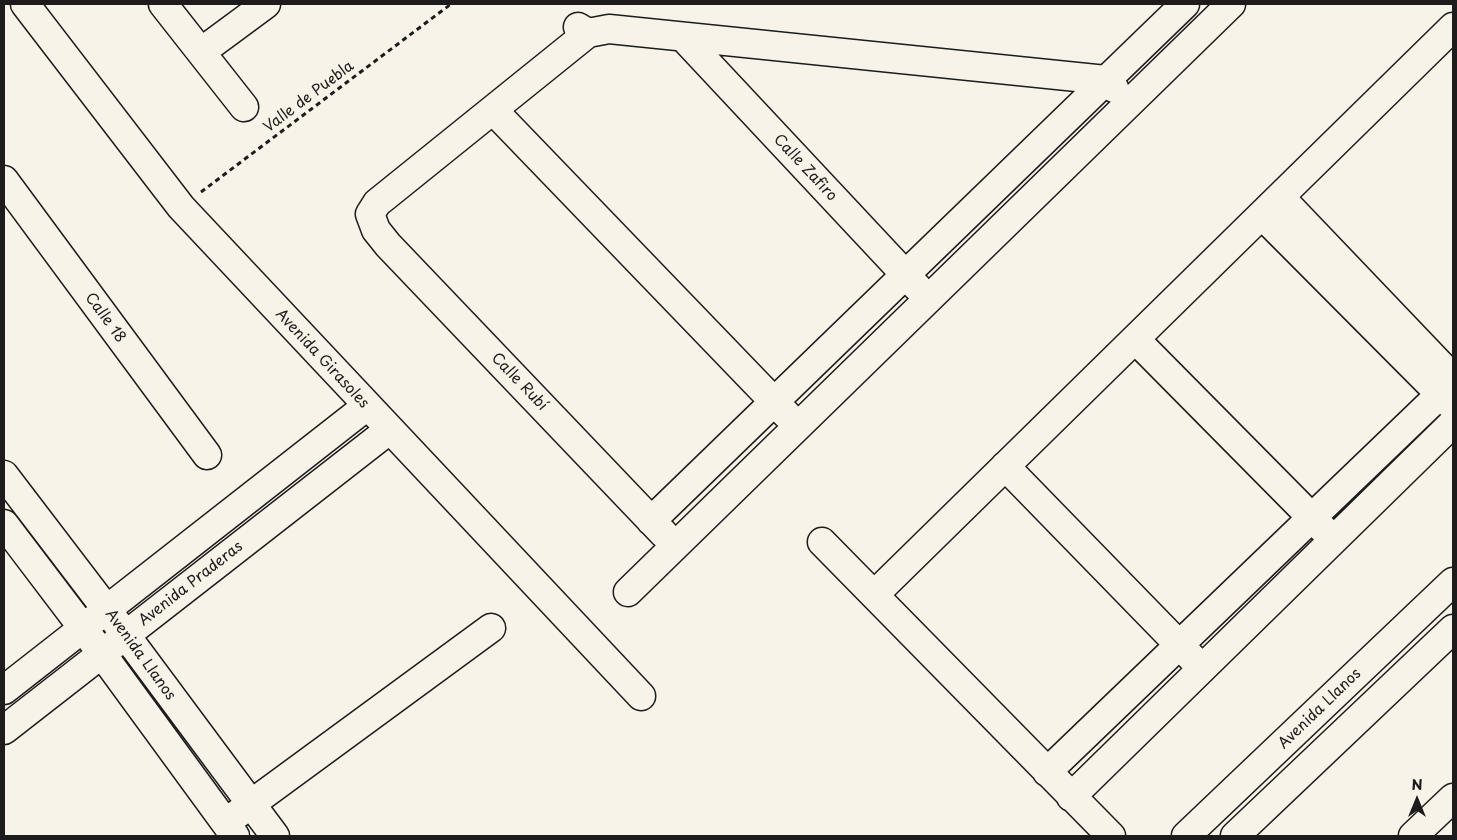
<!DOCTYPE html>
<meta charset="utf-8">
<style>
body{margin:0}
#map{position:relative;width:1457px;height:840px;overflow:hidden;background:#f7f3e8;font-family:"Playpen Sans",sans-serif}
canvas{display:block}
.frame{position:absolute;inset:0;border:5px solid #1c1c1c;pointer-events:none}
.north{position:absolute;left:1392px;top:775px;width:50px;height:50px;-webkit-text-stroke:4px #f7f3e8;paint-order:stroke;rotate:0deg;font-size:14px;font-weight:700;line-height:20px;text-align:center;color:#1c1c1c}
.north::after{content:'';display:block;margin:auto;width:18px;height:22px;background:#1c1c1c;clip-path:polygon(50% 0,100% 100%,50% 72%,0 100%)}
</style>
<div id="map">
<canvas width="1457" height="840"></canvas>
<div class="frame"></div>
<div class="north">N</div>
</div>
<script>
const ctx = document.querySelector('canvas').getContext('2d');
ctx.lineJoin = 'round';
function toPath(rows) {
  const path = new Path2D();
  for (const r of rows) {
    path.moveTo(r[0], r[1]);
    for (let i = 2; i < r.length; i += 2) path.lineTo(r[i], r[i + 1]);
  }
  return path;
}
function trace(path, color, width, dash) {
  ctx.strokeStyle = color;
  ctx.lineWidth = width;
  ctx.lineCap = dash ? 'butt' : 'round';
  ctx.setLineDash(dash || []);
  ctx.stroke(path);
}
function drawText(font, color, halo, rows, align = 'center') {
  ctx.font = font + ' "Playpen Sans",sans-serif';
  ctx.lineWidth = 5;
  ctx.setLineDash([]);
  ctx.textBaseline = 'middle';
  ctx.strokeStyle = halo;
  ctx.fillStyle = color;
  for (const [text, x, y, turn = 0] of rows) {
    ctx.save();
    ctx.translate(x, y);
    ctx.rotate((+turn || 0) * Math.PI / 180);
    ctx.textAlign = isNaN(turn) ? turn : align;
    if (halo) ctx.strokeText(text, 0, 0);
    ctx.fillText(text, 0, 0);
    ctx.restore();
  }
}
const path = toPath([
 [201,192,451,4]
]);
const minor = toPath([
 [25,4,181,207,641,696],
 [163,4,244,107],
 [578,27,588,33,609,29,1106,80,1114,88],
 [588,33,377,203,370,214,376,230,388,245,664,534],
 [683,37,917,287],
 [201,52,266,4],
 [493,110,787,415],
 [4,180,207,455],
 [1280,197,1453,378],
 [1262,215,1453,407],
 [1135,339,1324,530],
 [1005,466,1192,658],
 [4,475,107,610,275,836],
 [651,521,1185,4],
 [4,524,83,628,235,836],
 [822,542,1111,836],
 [628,592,1231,4],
 [874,595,1453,27],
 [4,690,367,406],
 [4,730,389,430],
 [1047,772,1453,382],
 [1071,797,1453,423],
 [236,815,491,628],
 [1186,836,1453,582],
 [1235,836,1453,629],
 [1413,836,1453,798]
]);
const streetNames = [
 ["Valle de Puebla",309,97,-37],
 ["Calle Zafiro",805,168,47],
 ["Calle 18",105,318,54],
 ["Avenida Girasoles",322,359,47],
 ["Calle Rubí",519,382,46],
 ["Avenida Praderas",191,584,-38],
 ["Avenida Llanos",140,655,54],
 ["Avenida Llanos",1320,709,-44]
];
trace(minor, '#1c1c1c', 31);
trace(path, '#1c1c1c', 3, [5, 4]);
trace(minor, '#f7f3e8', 28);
drawText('15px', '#1c1c1c', '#f7f3e8', streetNames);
</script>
